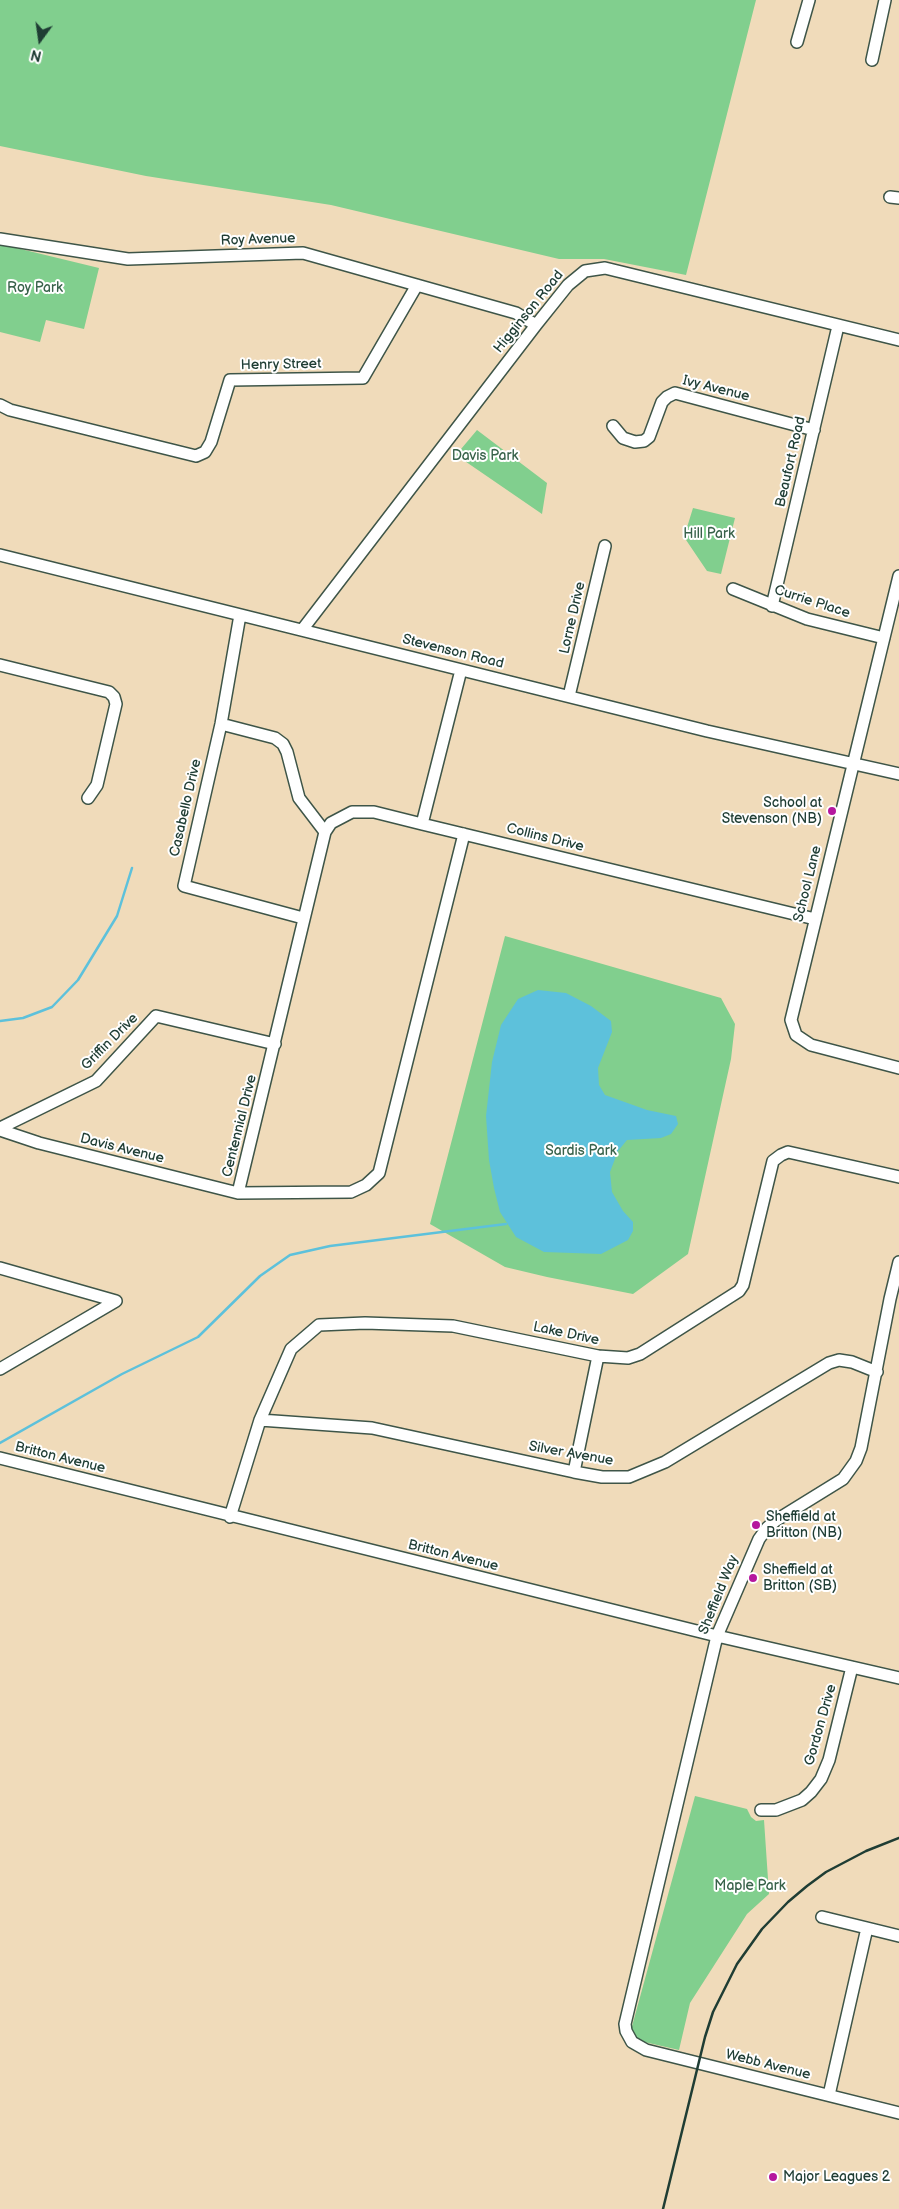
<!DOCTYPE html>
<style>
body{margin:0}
#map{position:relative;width:899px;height:2209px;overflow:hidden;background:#f0dbba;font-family:"Balsamiq Sans",sans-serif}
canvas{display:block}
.north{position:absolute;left:15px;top:15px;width:50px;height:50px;-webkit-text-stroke:4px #fff;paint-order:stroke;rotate:194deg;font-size:14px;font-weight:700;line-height:20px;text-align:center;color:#1f3d34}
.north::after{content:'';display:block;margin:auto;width:18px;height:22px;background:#1f3d34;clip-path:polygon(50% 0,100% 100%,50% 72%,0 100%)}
</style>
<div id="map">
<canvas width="899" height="2209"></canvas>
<div class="north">N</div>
</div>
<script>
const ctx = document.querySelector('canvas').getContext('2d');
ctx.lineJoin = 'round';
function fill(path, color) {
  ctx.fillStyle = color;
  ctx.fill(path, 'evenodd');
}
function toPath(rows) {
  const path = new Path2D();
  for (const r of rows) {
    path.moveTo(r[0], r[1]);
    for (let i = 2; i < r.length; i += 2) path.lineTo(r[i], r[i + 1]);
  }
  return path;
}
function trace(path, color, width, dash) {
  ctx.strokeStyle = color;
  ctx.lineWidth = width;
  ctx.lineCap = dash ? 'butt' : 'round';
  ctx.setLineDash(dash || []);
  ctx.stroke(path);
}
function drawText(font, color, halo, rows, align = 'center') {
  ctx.font = font + ' "Balsamiq Sans",sans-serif';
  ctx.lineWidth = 4;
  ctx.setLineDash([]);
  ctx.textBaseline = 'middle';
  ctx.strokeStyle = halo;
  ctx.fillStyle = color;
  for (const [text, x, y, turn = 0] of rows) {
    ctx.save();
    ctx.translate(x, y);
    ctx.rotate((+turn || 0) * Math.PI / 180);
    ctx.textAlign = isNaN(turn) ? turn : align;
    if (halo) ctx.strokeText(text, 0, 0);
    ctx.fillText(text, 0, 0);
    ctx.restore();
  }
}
const green = toPath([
 [0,0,756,0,686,275,604,259,559,259,331,205,146,176,0,146],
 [0,244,99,268,84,329,46,320,40,342,0,332],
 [477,430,547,483,542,514,456,455],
 [693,508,735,518,721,574,707,571,684,537],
 [505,936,721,998,735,1024,731,1059,688,1254,633,1294,547,1277,505,1267,430,1224],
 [695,1796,747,1809,751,1817,756,1821,764,1820,769,1894,747,1914,690,2003,679,2050,640,2041,634,2037,631,2030]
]);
const water = toPath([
 [538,990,566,993,591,1006,611,1021,612,1032,598,1068,599,1085,605,1095,647,1110,676,1116,678,1124,671,1134,661,1138,627,1140,618,1151,610,1172,612,1192,623,1211,633,1222,633,1231,628,1240,601,1254,544,1252,516,1237,500,1212,494,1188,489,1160,486,1116,492,1062,501,1025,518,999]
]);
const stream = toPath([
 [0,1021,23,1018,52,1007,78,980,117,916,132,868],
 [0,1443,122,1374,198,1337,260,1276,290,1255,330,1246,506,1224]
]);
const minor = toPath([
 [797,42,809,0],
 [872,60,885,0],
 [890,197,899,198],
 [0,239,128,259,303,253,516,313,536,325],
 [0,405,10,410,196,456,205,452,211,442,230,380,363,378,417,285],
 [613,426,623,438,635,442,644,441,649,437,662,402,667,397,675,393,814,430],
 [0,555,707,731,899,774],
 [899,576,791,1020,796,1035,811,1045,899,1068],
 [733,589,807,619,884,638],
 [772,606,838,326],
 [240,615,221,724,184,886,303,918],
 [302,630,536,325,568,285,585,271,605,268,899,340],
 [0,665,109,692,114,697,116,704,97,785,88,798],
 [461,670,422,824,815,919],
 [569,696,605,546],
 [221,724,275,738,283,744,287,752,299,798,325,832],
 [422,824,374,812,352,812,331,823,325,832,238,1193,351,1192,366,1185,379,1173,464,834],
 [0,1128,96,1081,156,1016,275,1044],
 [0,1130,39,1143,238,1193],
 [899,1262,890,1299,861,1448,856,1461,843,1479,775,1521,767,1528,759,1539,717,1636,625,2024,626,2031,632,2042,646,2050,899,2113],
 [0,1268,116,1301,0,1369],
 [260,1420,372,1428,574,1472,602,1477,629,1477,665,1462,829,1363,839,1360,852,1362,877,1372],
 [0,1458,717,1636,899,1678],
 [574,1472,598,1356],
 [230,1517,260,1420,291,1349,319,1325,365,1323,453,1326,598,1356,628,1358,640,1354,739,1291,743,1285,773,1161,781,1155,788,1152,899,1177],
 [761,1810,776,1810,802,1800,811,1792,821,1779,829,1760,852,1667],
 [822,1917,899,1936],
 [829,2095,867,1928]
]);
const rail = toPath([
 [663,2209,705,2037,713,2012,737,1964,762,1929,788,1902,807,1886,826,1872,866,1851,899,1838]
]);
const markers = [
 [832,811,5,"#b5179e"],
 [756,1525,5,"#b5179e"],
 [753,1578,5,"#b5179e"],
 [773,2177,5,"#b5179e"]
];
const streetNames = [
 ["Roy Avenue",258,240,-2],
 ["Higginson Road",529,312,-51],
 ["Henry Street",281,365,-1],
 ["Ivy Avenue",716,389,14],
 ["Beaufort Road",791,462,-77],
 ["Currie Place",812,602,18],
 ["Lorne Drive",573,618,-77],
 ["Stevenson Road",453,652,14],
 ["Casabello Drive",186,808,-77],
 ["Collins Drive",545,838,14],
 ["School Lane",808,884,-76],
 ["Griffin Drive",110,1042,-45],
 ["Centennial Drive",240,1126,-76],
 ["Davis Avenue",122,1149,14],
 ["Lake Drive",566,1334,12],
 ["Silver Avenue",571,1454,10],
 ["Britton Avenue",60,1458,14],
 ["Britton Avenue",453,1556,14],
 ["Sheffield Way",719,1595,-68],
 ["Gordon Drive",821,1725,-74],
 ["Webb Avenue",768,2065,14]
];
const parkNames = [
 ["Roy Park",35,288],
 ["Davis Park",485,456],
 ["Hill Park",709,534],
 ["Sardis Park",581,1151],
 ["Maple Park",750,1886]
];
const poiNames = [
 ["School at",822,803,"right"],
 ["Stevenson (NB)",822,819,"right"],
 ["Sheffield at",766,1517],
 ["Britton (NB)",766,1533],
 ["Sheffield at",763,1570],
 ["Britton (SB)",763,1586],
 ["Major Leagues 2",783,2177]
];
fill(green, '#81cf8e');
fill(water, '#5dc1db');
trace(stream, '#5dc1db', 2.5);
trace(minor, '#3e5548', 14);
trace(minor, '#fff', 11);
trace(rail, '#1f3d34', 2.5);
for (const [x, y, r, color] of markers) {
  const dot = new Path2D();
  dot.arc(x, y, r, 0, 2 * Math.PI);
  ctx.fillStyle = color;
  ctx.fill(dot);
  trace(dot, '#fff', 2);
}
drawText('14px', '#1f3d34', '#fff', streetNames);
drawText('14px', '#38624a', '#fff', parkNames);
drawText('14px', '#1f3d34', '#fff', poiNames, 'left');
</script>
